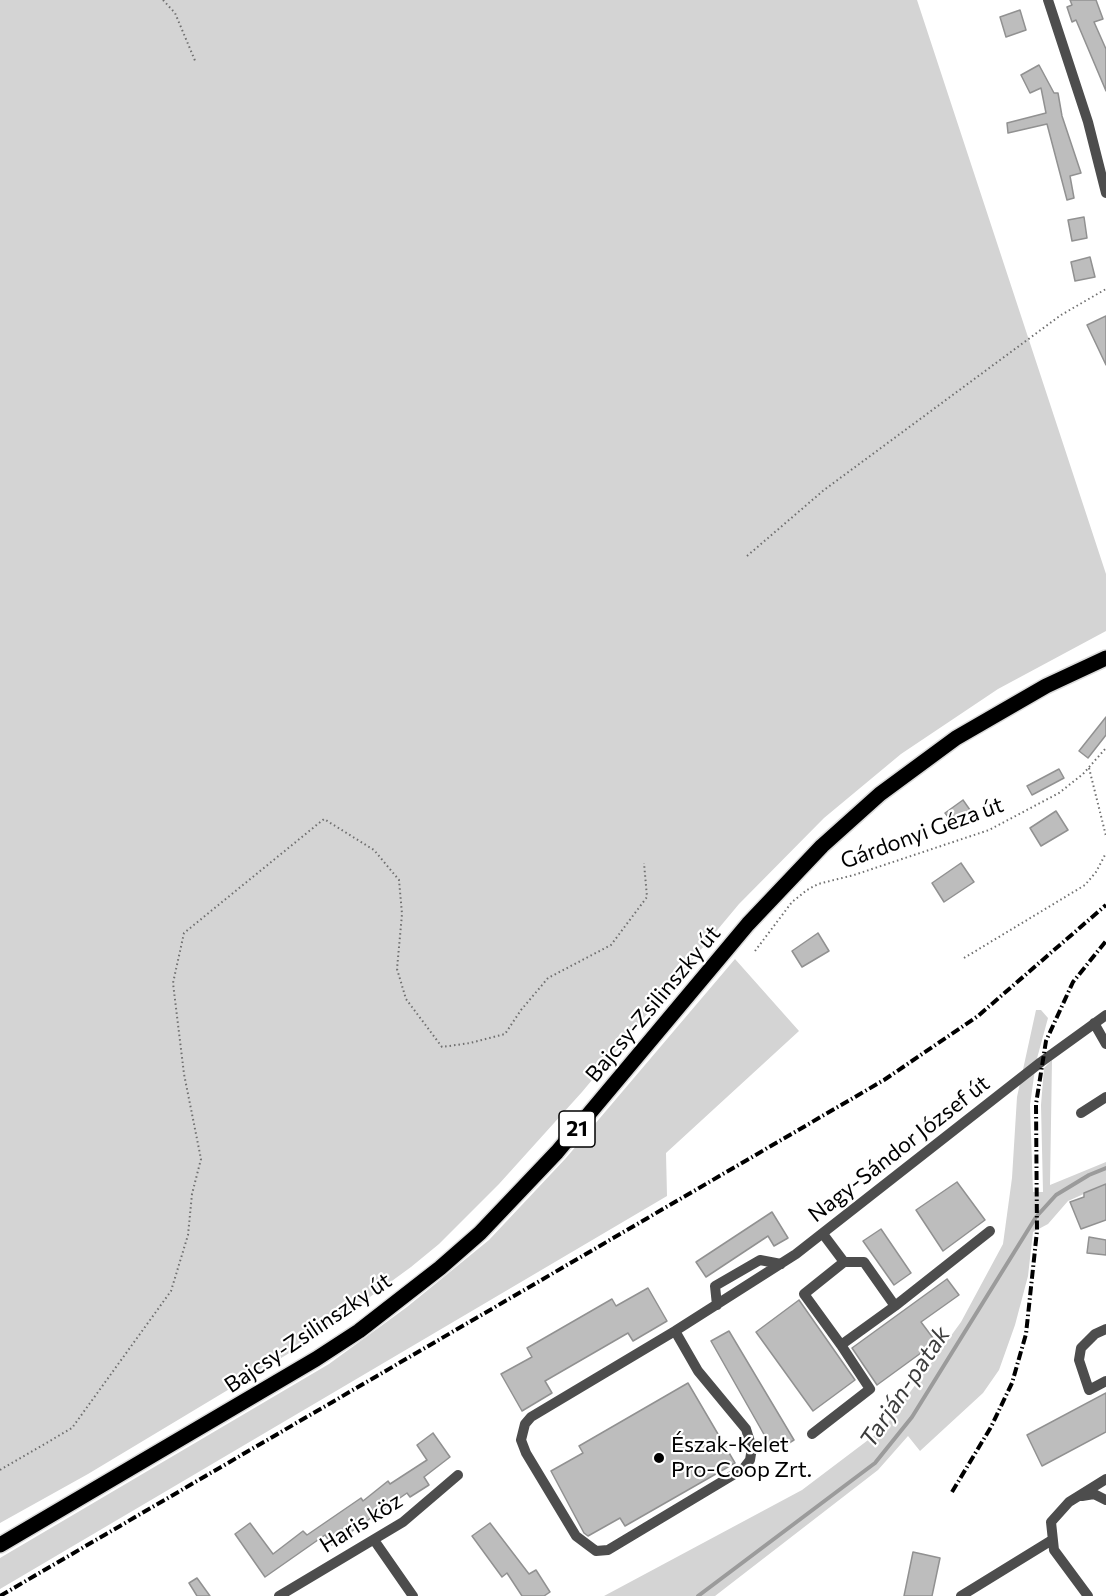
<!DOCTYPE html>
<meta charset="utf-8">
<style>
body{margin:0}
canvas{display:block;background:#fff}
</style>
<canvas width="1106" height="1596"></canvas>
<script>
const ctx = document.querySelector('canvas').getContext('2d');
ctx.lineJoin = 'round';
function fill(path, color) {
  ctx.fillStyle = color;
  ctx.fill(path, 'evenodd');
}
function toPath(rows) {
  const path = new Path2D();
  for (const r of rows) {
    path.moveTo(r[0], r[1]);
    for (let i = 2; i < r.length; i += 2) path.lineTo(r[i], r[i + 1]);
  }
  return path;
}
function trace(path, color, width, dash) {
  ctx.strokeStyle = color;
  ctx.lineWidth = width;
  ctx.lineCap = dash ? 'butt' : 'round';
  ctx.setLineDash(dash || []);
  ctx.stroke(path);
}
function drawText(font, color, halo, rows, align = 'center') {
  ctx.font = font + ' Commissioner,sans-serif';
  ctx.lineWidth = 4.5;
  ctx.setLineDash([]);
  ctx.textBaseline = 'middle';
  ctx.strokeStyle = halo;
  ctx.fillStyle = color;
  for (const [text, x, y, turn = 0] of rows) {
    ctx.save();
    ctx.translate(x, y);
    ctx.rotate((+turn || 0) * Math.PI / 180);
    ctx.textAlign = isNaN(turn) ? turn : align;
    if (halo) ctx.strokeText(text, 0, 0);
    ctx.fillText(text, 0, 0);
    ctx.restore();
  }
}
const green = toPath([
 [0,0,917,0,1106,574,1106,631,998,689,901,754,824,818,739,904,582,1092,499,1184,439,1244,411,1267,311,1340,88,1474,0,1523],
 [735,959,799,1031,666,1153,667,1196,0,1589,0,1558,329,1364,407,1307,489,1240,566,1158],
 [1036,1010,1041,1010,1048,1018,1036,1062,1030,1105,1033,1192,1043,1192,1041,1105,1044,1068,1052,1060,1050,1185,1106,1162,1106,1184,1068,1201,1048,1224,1033,1232,1028,1276,1015,1325,999,1370,983,1393,920,1451,908,1436,878,1470,715,1596,604,1596,802,1490,884,1428,961,1322,1003,1244,1012,1178,1017,1097]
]);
const stream = toPath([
 [698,1596,875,1463,912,1417,1036,1217,1056,1195,1089,1175,1106,1168]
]);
const building = toPath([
 [1070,0,1096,0,1103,19,1094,22,1106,49,1106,91,1076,20,1072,22,1067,7,1072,5,1070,0],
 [1020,10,1026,30,1006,37,1000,17,1020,10],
 [1039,65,1054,93,1058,93,1062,116,1081,173,1070,176,1074,198,1067,200,1047,124,1008,133,1007,123,1046,113,1041,88,1030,93,1021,75,1039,65],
 [1084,217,1087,238,1072,241,1068,220,1084,217],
 [1090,257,1095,277,1075,281,1071,262,1090,257],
 [1106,316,1106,365,1087,325,1106,316],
 [1106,717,1106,735,1088,758,1079,751,1106,717],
 [1059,769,1064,778,1032,795,1027,786,1059,769],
 [963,800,970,810,953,823,945,813,963,800],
 [1056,811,1068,830,1041,846,1030,828,1056,811],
 [961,863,974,882,944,902,932,883,961,863],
 [818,933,829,951,802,967,792,951,818,933],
 [957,1182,985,1220,943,1251,916,1210,957,1182],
 [1106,1184,1106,1220,1081,1229,1070,1202,1084,1197,1084,1193,1106,1184],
 [772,1212,788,1238,774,1246,768,1236,706,1277,696,1262,772,1212],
 [881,1229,911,1273,894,1285,863,1241,881,1229],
 [1089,1237,1106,1240,1106,1255,1087,1253,1089,1237],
 [947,1279,959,1295,921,1322,936,1342,877,1385,852,1348,947,1279],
 [648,1288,667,1321,633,1341,628,1333,545,1381,552,1393,522,1411,501,1374,532,1357,527,1348,612,1299,616,1306,648,1288],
 [799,1300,855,1380,813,1411,756,1332,799,1300],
 [729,1331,794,1440,774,1452,711,1341,729,1331],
 [688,1383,735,1463,625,1526,620,1518,588,1536,584,1533,551,1471,583,1453,579,1446,688,1383],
 [1106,1393,1106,1432,1042,1466,1027,1435,1106,1393],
 [433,1433,450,1457,424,1477,429,1485,410,1497,407,1493,332,1545,325,1535,265,1577,235,1534,250,1523,273,1554,303,1531,307,1535,361,1498,363,1501,388,1481,390,1484,427,1460,417,1445,433,1433],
 [490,1523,529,1574,536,1570,550,1592,544,1596,522,1596,507,1573,502,1577,472,1536,490,1523],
 [913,1552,940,1558,932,1596,904,1596,913,1552],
 [197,1578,210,1596,197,1596,189,1583,197,1578]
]);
const path = toPath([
 [163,0,175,13,196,63],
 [747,556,824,490,1061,315,1106,289],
 [1089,768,1106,836],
 [755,951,792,902,807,890,818,884,854,875,989,830,1059,793,1083,774,1106,748],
 [964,958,1085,885,1096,872,1106,853],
 [0,1470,72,1428,171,1291,188,1235,192,1194,201,1159,184,1074,173,983,184,933,324,819,374,850,399,880,402,914,397,969,406,999,442,1047,470,1043,505,1034,521,1010,548,978,611,945,647,897,644,863]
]);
const minor = toPath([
 [1048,0,1088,122,1106,193],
 [1094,1023,1106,1044],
 [1081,1113,1106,1097],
 [823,1234,844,1262,864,1262,895,1306,841,1345,804,1294,844,1262],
 [717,1305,715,1286,760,1260,781,1264],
 [895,1306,990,1231],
 [1106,1329,1095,1334,1081,1348,1079,1360,1089,1390,1106,1381],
 [675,1331,698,1371,746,1429,752,1448,750,1460,743,1469,608,1550,596,1551,576,1536,526,1453,521,1440,525,1424,531,1417,675,1331,796,1254,1041,1062,1106,1015],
 [812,1434,870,1389,841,1345],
 [1082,1496,1094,1494,1106,1500],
 [374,1540,413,1596],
 [279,1596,403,1522,458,1475],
 [961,1596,1052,1540],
 [1088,1596,1054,1550,1051,1522,1069,1502,1106,1479]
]);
const major = toPath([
 [0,1545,316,1359,359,1331,440,1268,480,1233,557,1152,748,924,822,846,880,794,956,738,1046,686,1106,658]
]);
const rail = toPath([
 [952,1492,991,1427,1012,1383,1026,1334,1037,1231,1036,1104,1046,1041,1073,982,1106,941],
 [0,1596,884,1080,978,1016,1106,905]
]);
const markers = [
 [659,1458,6,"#000"]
];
const shields = [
 [577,1129,36]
];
const shieldNames = [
 ["21",577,1129]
];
const streetNames = [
 ["Gárdonyi Géza út",922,833,-20],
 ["Bajcsy-Zsilinszky út",653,1004,-50],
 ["Nagy-Sándor József út",899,1149,-38],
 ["Bajcsy-Zsilinszky út",308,1333,-34],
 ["Haris köz",361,1523,-32]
];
const poiNames = [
 ["Észak-Kelet",671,1445],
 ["Pro-Coop Zrt.",671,1470]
];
const waterNames = [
 ["Tarján-patak",905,1387,-56]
];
fill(green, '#d4d4d4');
trace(stream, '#9b9b9b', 4);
fill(building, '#bdbdbd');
trace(building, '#919191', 1.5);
trace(major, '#dbdbdb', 18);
trace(path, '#6f6f6f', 2, [1.5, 3]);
trace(minor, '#4d4d4d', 10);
trace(major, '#000', 15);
trace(rail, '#000', 4, [9, 3, 1.5, 3]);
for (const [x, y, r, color] of markers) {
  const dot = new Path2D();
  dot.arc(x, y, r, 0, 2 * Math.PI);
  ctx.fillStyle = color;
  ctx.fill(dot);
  trace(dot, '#fff', 2);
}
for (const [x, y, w] of shields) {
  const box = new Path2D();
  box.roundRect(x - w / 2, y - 18, w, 36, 4.5);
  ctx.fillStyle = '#fff';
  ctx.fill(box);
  trace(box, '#000', 1.5);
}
drawText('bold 21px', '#000', null, shieldNames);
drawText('22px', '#000', '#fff', streetNames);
drawText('22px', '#000', '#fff', poiNames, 'left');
drawText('italic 24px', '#3c3c3c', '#fff', waterNames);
</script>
